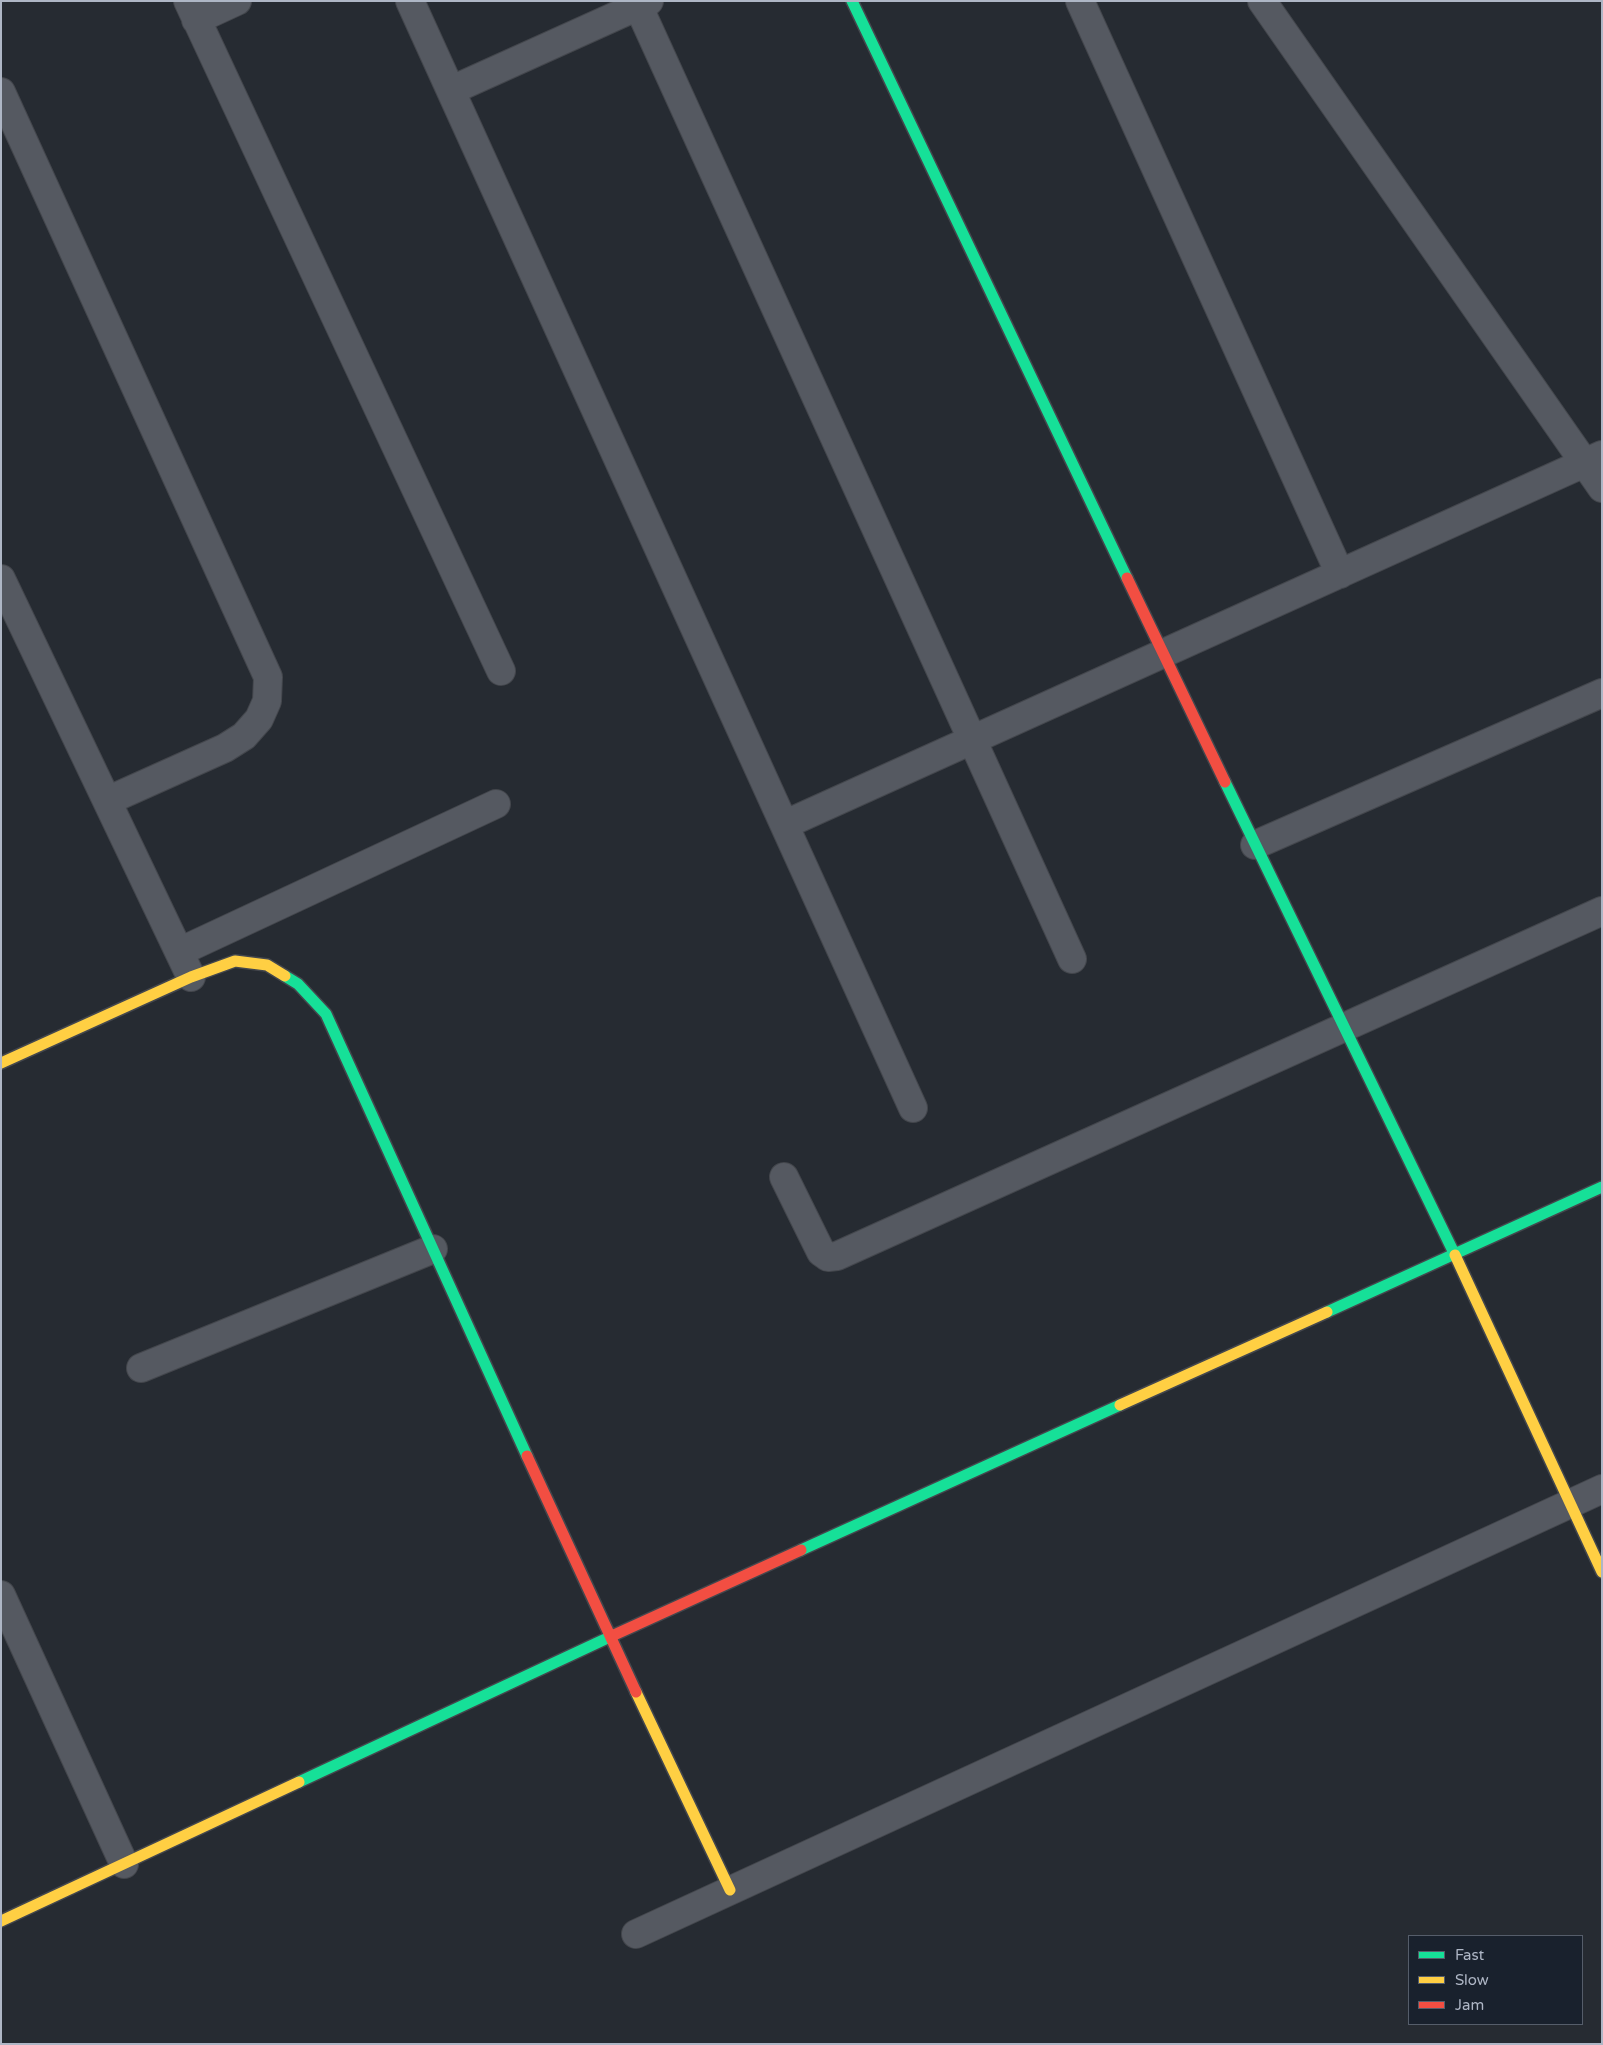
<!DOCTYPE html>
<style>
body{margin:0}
#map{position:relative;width:1603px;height:2045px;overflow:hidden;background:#262b32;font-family:"Varela Round",sans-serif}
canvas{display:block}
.frame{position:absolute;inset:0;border:2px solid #aeb6c5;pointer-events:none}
.legend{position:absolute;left:1408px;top:1935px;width:175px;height:90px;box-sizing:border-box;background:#19212d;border:1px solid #555d6a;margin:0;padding:6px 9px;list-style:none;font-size:15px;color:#aeb6c5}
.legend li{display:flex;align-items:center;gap:10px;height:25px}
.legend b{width:25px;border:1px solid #555d6a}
</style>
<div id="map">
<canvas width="1603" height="2045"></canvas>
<div class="frame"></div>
<ul class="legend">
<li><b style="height:6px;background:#16e098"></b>Fast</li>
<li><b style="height:6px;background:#ffcf43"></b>Slow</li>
<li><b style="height:6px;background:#f24e42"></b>Jam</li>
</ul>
</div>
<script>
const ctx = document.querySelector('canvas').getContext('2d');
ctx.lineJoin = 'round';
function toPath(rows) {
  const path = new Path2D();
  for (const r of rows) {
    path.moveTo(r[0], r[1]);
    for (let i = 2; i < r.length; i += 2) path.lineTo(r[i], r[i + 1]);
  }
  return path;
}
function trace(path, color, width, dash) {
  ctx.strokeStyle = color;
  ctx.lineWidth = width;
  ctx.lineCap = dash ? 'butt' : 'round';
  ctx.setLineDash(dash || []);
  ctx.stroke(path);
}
const street = toPath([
 [188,1,501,671],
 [410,1,913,1108],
 [636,1,1072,959],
 [1080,1,1340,574],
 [1262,1,1602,488],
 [196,20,237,1],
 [452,90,649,1],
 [1,92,268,677,267,701,259,719,244,736,225,748,107,801],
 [1,579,191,977],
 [786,824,1602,455],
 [1255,845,1602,693],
 [179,952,496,804],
 [784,1177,821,1252,828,1257,837,1256,1602,911],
 [141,1368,433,1249],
 [1,1595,124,1864],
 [636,1934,1602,1489]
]);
const fast = toPath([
 [852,1,1127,578],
 [1225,782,1455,1255],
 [285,976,298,984,326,1014,527,1456],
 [1327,1312,1602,1187],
 [801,1550,1120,1405],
 [299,1782,614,1635]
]);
const slow = toPath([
 [1,1063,191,977,235,961,267,965,285,976],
 [1455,1255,1602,1572],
 [1120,1405,1327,1312],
 [636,1692,730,1890],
 [1,1921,299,1782]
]);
const jam = toPath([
 [1127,578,1225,782],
 [527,1456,636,1692],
 [614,1635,801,1550]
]);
trace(street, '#44474d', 30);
trace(fast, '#44474d', 14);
trace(slow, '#44474d', 14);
trace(jam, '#44474d', 14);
trace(street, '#555961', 28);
trace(fast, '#16e098', 11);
trace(slow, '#ffcf43', 11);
trace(jam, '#f24e42', 11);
</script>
